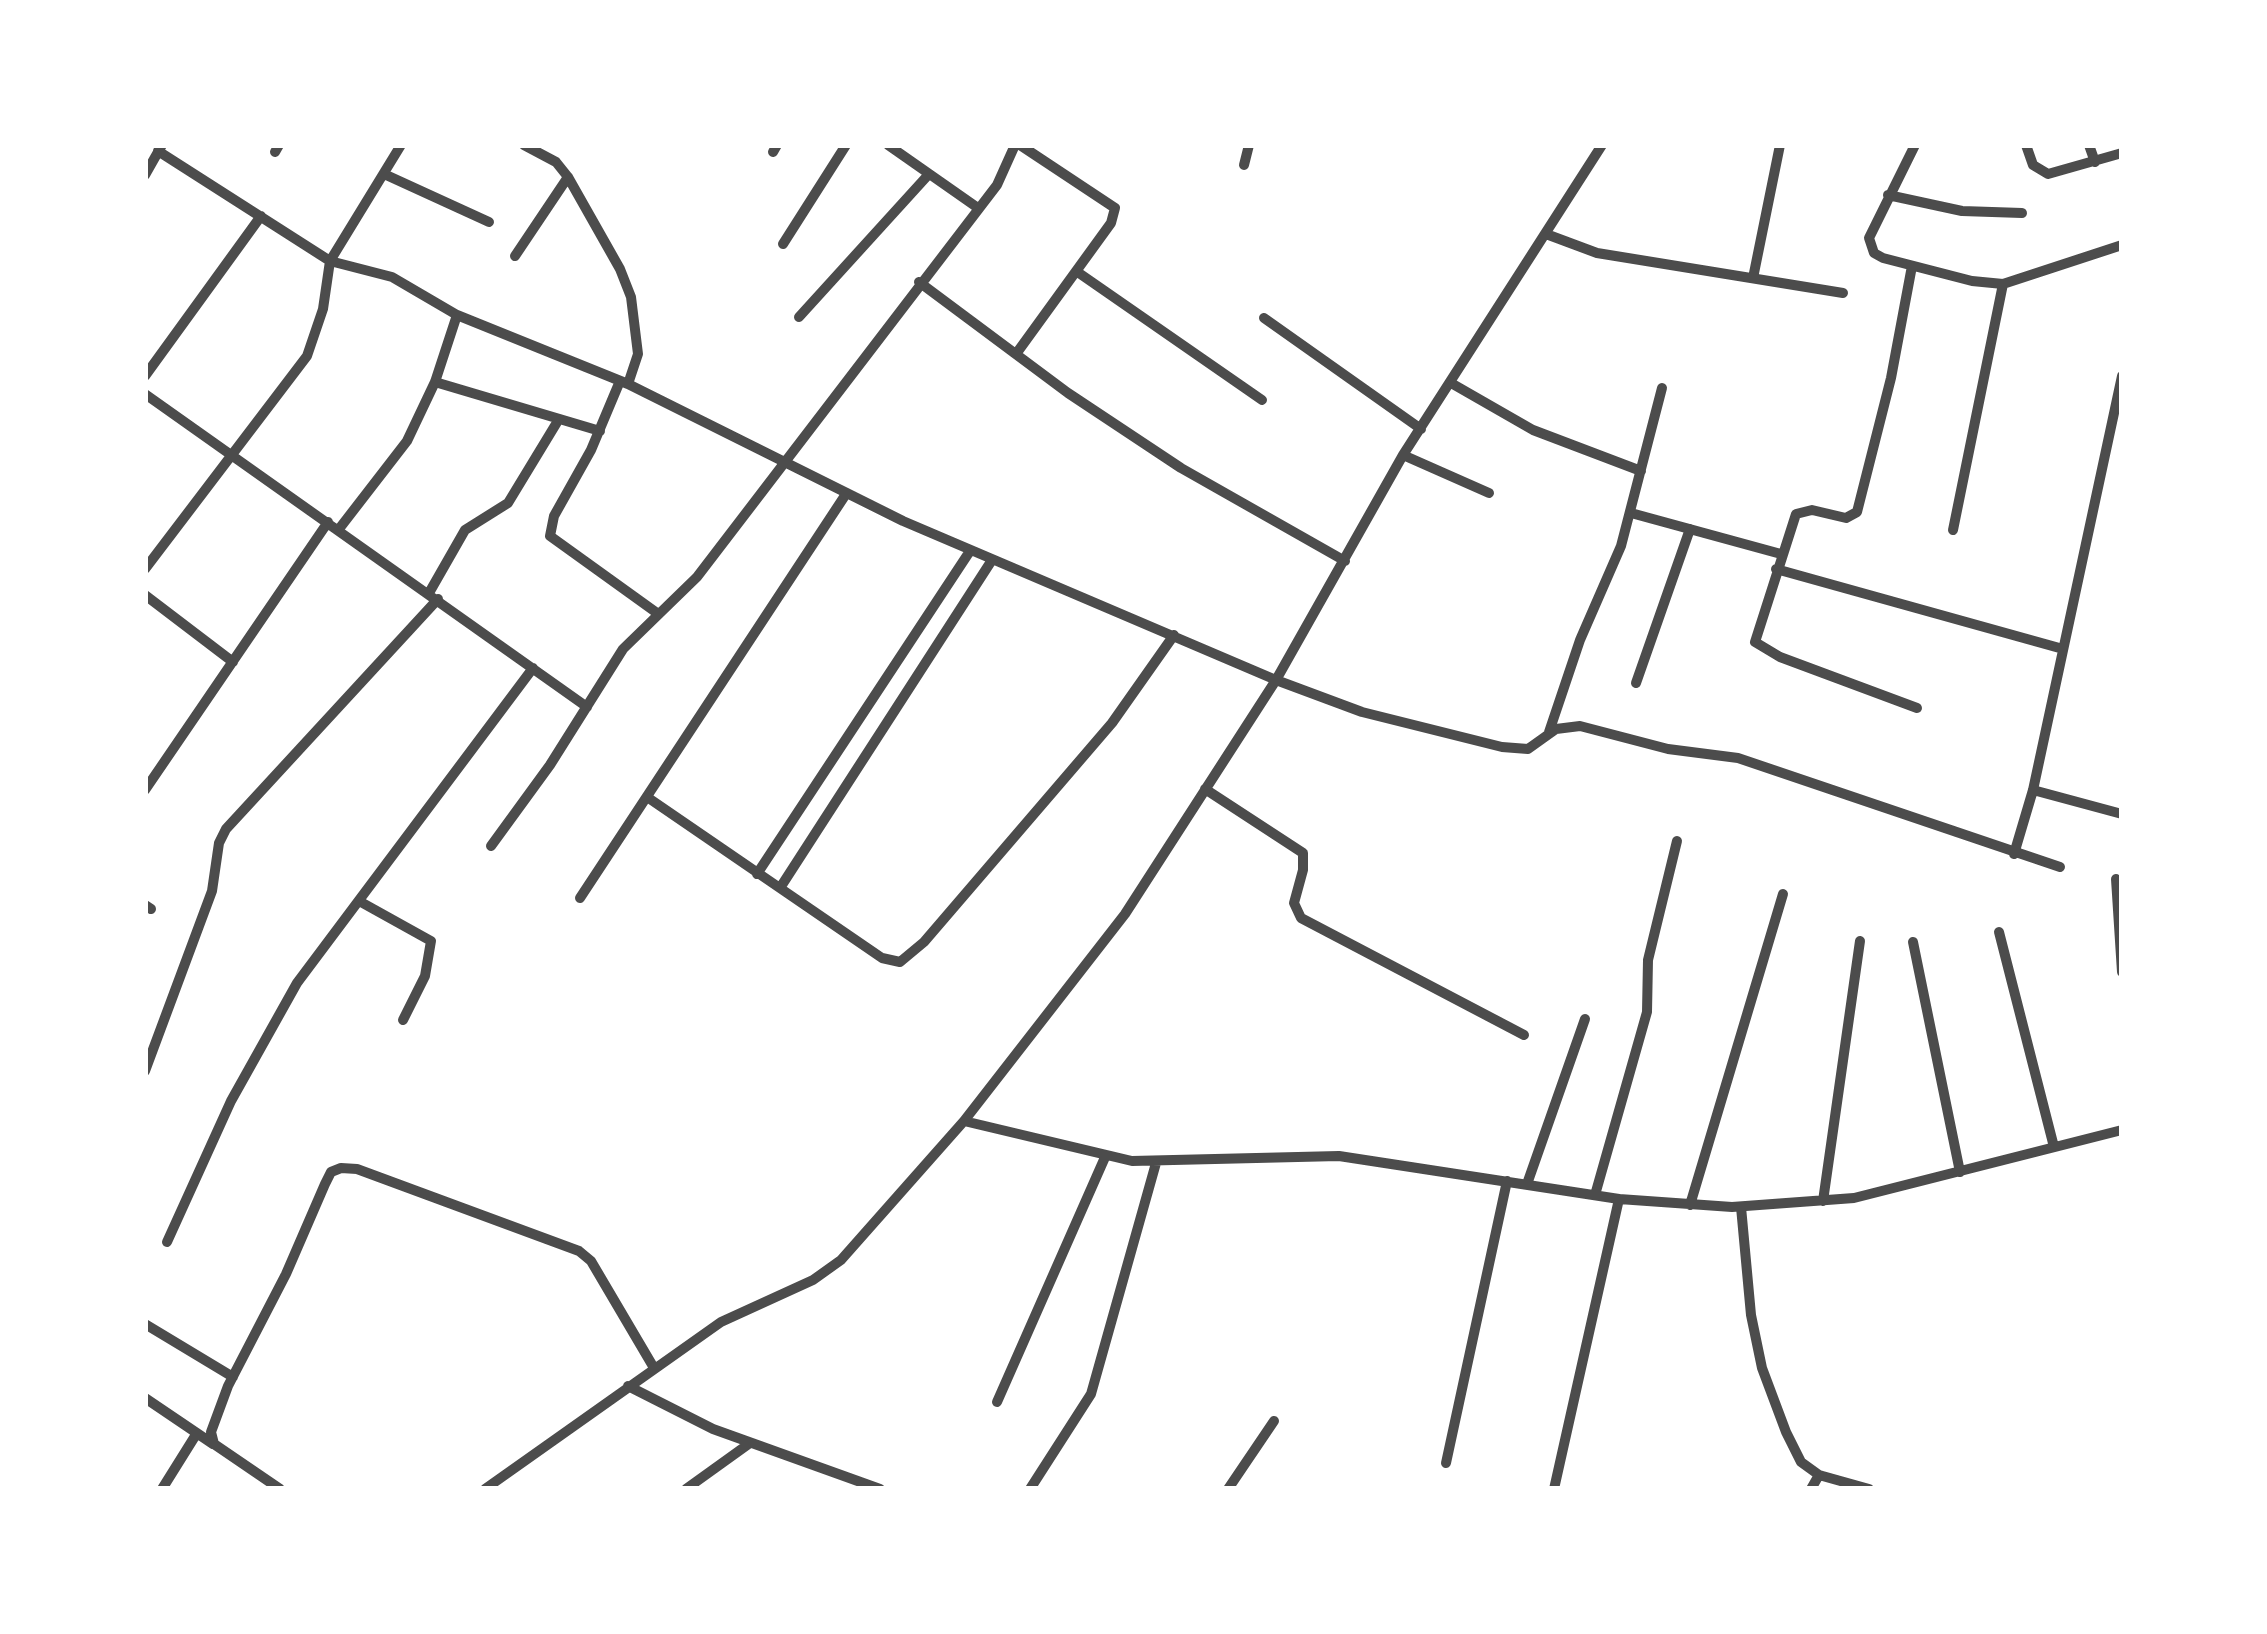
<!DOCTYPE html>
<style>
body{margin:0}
#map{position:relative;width:2267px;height:1634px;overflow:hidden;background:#fff;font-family:"Open Sans",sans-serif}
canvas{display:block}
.frame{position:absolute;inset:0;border:148px solid #fff;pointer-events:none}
</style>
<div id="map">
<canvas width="2267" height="1634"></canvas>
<div class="frame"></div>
</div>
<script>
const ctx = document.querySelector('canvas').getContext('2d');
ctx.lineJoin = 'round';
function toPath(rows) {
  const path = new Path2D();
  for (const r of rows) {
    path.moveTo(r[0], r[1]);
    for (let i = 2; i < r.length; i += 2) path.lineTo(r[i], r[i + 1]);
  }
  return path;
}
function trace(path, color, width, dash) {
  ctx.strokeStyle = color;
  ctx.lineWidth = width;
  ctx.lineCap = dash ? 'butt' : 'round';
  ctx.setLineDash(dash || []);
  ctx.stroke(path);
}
const minor = toPath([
 [524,145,556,162,568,177,620,269,631,297,638,354,628,384],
 [888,145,978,208],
 [1915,145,1869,238,1874,253,1883,258,1972,281,2003,284,2122,245],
 [2026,145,2033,165,2048,174,2122,153],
 [2089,145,2095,162],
 [158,151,330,261,392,277,457,315,628,384,903,521,1276,680,1362,712,1502,747,1528,749,1556,729,1580,726,1668,749,1738,758,2060,867],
 [275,152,279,145],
 [773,152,777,145],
 [1244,165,1249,145],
 [384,174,489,222],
 [145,175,162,145],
 [1888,195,1962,211,2022,213],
 [1546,234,1597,253,1843,293],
 [783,244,846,145],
 [515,256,568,177],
 [1912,266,1891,378,1857,512,1846,518,1812,510,1796,514,1755,642,1780,657,1917,708],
 [1076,271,1262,400],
 [1753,278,1780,145],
 [919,282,1068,393,1181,468,1345,561],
 [799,317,929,174],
 [1264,318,1421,429],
 [1016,354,1111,223,1115,208,1020,145],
 [145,376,261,216],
 [620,381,591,450,554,516,550,536,657,613],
 [435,382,600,431],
 [1451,383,1533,430,1641,471],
 [145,394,587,707],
 [1403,455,1489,493],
 [1631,513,1781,554],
 [339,529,407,441,435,382,457,315],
 [1953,530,2003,284],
 [145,569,307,356,323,309,330,261,401,145],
 [1776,569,2063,649],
 [429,593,465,530,508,503,559,419],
 [145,595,233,662],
 [1636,683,1690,529],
 [1549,732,1580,640,1621,546,1662,388],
 [1205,789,1303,853,1303,870,1294,903,1301,918,1524,1035],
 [145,790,328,522],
 [2033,790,2122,814],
 [647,797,882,958,900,962,924,942,1112,723,1174,635],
 [491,846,550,765,623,649,697,577,997,185,1015,145],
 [2014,854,2033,790,2122,376],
 [757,874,970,551],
 [2116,879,2122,972],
 [780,888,992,560],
 [580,898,846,494],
 [359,901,431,941,425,976,403,1020],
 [145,905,151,909],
 [1999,932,2054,1147],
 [1913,942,1960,1172],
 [145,1071,212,891,219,843,226,829,438,599],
 [964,1121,1132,1161,1339,1156,1619,1199,1732,1207,1854,1198,2122,1130],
 [1527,1184,1585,1019],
 [1595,1195,1647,1012,1648,960,1677,841],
 [1823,1201,1860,941],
 [1690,1205,1783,894],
 [1741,1207,1751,1315,1762,1368,1786,1432,1801,1462,1819,1475,1869,1489],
 [167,1242,231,1101,297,983,533,668],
 [145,1324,233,1377],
 [628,1386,713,1429,880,1489],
 [145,1398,213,1444],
 [997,1402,1106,1155],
 [1446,1463,1507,1181],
 [162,1489,197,1433],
 [280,1489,214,1444,211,1432,228,1386,286,1274,325,1184,331,1172,341,1168,357,1169,579,1251,591,1261,654,1368],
 [485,1489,721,1322,813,1280,841,1260,964,1121,1125,914,1276,680,1403,455,1602,145],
 [686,1489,750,1443],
 [1030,1489,1091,1394,1156,1163],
 [1228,1489,1274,1421],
 [1554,1489,1619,1199],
 [1811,1489,1819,1475]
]);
trace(minor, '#4c4c4c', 10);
</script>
